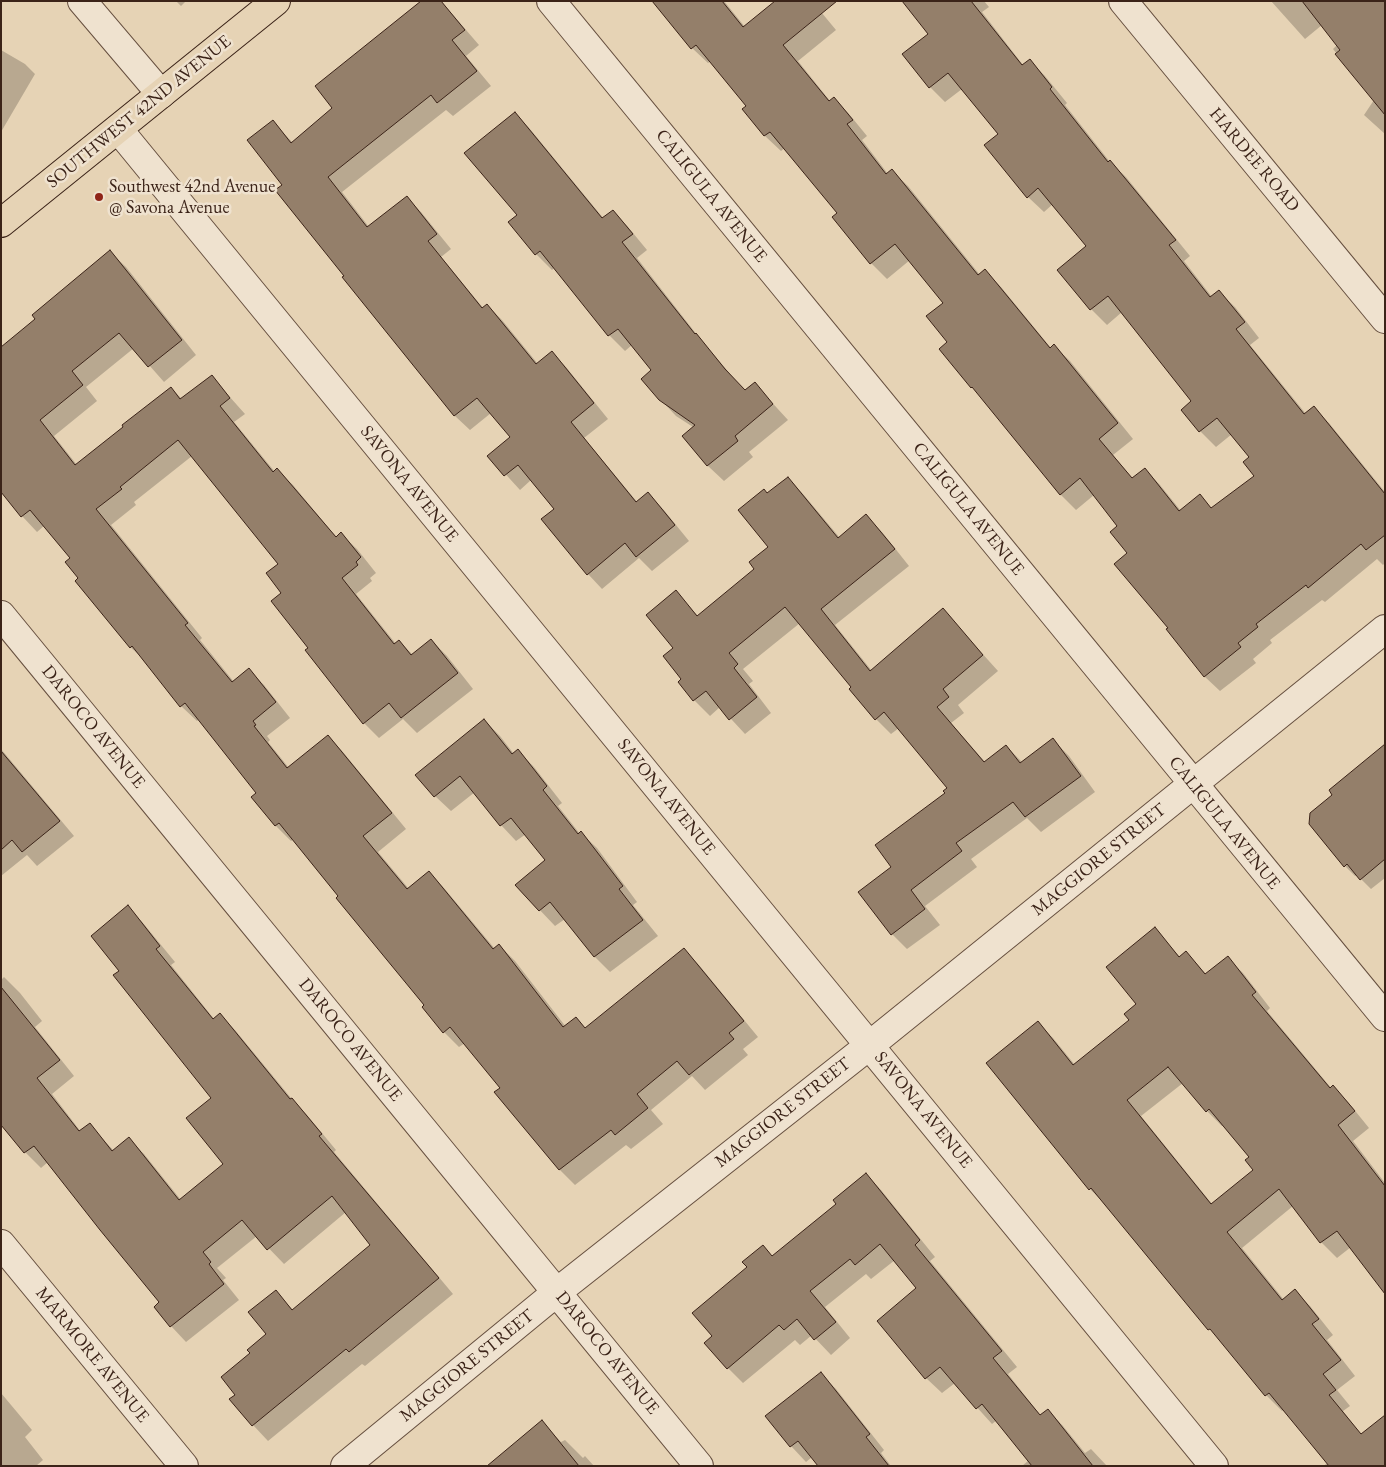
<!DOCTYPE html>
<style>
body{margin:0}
#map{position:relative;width:1386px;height:1467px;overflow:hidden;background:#e6d3b5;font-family:"EB Garamond",serif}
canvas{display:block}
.frame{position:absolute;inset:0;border:2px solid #3b2318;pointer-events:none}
</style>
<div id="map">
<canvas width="1386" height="1467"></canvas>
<div class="frame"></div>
</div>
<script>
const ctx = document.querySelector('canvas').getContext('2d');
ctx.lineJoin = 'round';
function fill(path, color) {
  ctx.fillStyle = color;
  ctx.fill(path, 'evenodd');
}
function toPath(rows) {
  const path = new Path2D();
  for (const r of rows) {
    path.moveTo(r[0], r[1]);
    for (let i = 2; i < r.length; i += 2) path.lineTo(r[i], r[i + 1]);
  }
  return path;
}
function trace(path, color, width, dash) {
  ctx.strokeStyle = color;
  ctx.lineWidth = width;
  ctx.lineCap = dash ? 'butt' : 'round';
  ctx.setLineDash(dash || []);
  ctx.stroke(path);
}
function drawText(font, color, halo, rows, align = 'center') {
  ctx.font = font + ' "EB Garamond",serif';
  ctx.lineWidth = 5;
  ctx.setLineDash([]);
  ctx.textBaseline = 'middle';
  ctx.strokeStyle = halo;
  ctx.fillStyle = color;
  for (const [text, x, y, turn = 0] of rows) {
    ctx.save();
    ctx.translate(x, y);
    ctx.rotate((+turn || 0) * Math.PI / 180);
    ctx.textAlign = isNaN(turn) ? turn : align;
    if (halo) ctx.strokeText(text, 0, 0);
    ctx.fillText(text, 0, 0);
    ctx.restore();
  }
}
const shadow = toPath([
 [176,1,186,1,181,6],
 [423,1,441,1,479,45,466,56,491,86,453,116,446,110,342,192,369,227,407,198,421,212,451,249,441,257,484,309,487,305,502,320,538,364,552,353,566,367,608,419,584,438,638,503,648,494,663,509,689,541,652,571,639,558,602,589,588,574,555,510,531,480,520,490,489,456,511,437,491,413,470,430,455,416,344,277,346,276,284,186,273,122,293,143,334,108],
 [654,1,724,1,745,27,812,1,836,30,798,61,830,101,834,98,849,114,867,136,862,140,888,174,892,171,908,186,980,275,985,271,1001,287,1051,348,1054,346,1070,361,1133,439,1113,455,1133,479,1145,469,1160,485,1181,511,1200,496,1212,509,1256,476,1250,457,1232,434,1216,447,1200,431,1182,410,1192,402,1122,312,1107,325,1091,309,1058,270,1088,246,1053,204,1044,212,1028,197,1000,134,962,89,945,102,930,87,929,34,904,1,984,1,989,7,982,12,1023,65,1029,60,1045,76,1067,103,1065,105,1110,162,1126,177,1190,256,1184,261,1212,297,1219,292,1235,307,1259,338,1250,345,1306,414,1314,408,1329,423,1385,492,1385,563,1383,565,1377,559,1325,602,1322,600,1270,640,1272,643,1253,659,1256,663,1220,691,1204,676,1169,628,1129,554,1119,526,1094,495,1076,510,1060,494,986,402,972,387,941,349,949,343,944,304,910,260,887,279,871,263,834,217,839,213,785,148,781,151,765,136,744,109,748,106,711,61,708,63,692,48],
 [1271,1,1385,1,1385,134,1364,115,1374,100,1333,49,1338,44,1322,25,1305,39],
 [1,50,25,64,35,74,1,132],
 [515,113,530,129,604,219,613,211,628,227,647,250,637,258,701,340,745,391,755,384,788,420,749,452,753,457,724,481,708,466,684,436,693,427,676,416,660,399,653,371,632,345,625,351,609,335,555,267,552,270,536,254,510,222,518,215],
 [110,252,126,267,196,355,164,382,134,348,86,387,97,401,54,436,77,465,171,388,182,399,212,377,245,414,234,422,275,472,277,470,293,485,337,538,341,534,357,549,376,573,370,578,372,581,356,594,396,644,399,641,413,655,431,640,447,656,473,689,417,733,403,719,379,738,364,723,310,648,283,593,279,564,192,456,134,502,136,505,111,525,202,638,200,640,234,682,249,670,264,685,290,718,267,736,270,740,268,742,289,768,328,736,343,752,406,829,378,852,409,889,429,872,444,888,495,949,499,945,515,961,566,1027,586,1029,684,950,699,965,758,1037,743,1049,748,1055,705,1090,692,1076,651,1110,663,1124,631,1149,626,1145,575,1185,560,1170,496,1092,502,1088,465,1043,459,1047,444,1032,424,1007,425,1005,294,839,291,841,276,826,252,797,258,793,199,719,197,721,181,706,147,662,130,647,72,558,45,525,37,532,22,516,1,490,37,319],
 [788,478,803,494,840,538,866,516,882,532,909,566,835,625,872,671,943,610,998,671,958,705,964,713,951,723,985,762,1006,746,1023,763,1053,740,1069,756,1095,792,1041,832,1027,818,971,859,977,867,925,906,940,925,907,949,892,934,893,867,949,788,899,728,891,734,876,719,853,687,800,623,743,669,753,681,749,684,771,713,745,734,720,707,710,716,694,700,680,682,683,679,675,648,676,592,698,616,756,569,770,547,768,495],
 [484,720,500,736,514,754,518,751,534,767,562,803,558,806,580,834,581,833,597,848,637,902,633,905,658,936,610,972,594,956,565,919,555,926,516,885,547,860,526,834,516,841,501,825,475,792,451,811,435,796],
 [1,749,74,836,37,866,27,855,1,876],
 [1385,754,1385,878,1371,889,1357,875,1355,876,1345,866],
 [128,907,143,923,175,962,171,965,214,1019,220,1015,235,1030,291,1098,307,1115,336,1150,334,1152,453,1294,365,1366,362,1364,268,1441,253,1425,237,1395,252,1353,268,1334,276,1292,293,1310,372,1245,346,1212,284,1264,257,1236,217,1268,226,1278,223,1280,239,1300,186,1342,171,1326,161,1302,48,1162,41,1168,25,1152,1,1123,1,980,4,977,20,993,42,1021,35,1027,74,1076,52,1094,81,1132,90,1125,114,1151,129,1139,144,1154,181,1200,224,1164,212,1098,121,971],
 [1155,929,1180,957,1186,952,1207,975,1227,958,1243,973,1270,1008,1267,1011,1332,1089,1333,1087,1348,1102,1369,1128,1353,1141,1385,1183,1385,1292,1351,1247,1337,1258,1321,1242,1293,1206,1242,1248,1284,1300,1295,1291,1310,1306,1333,1335,1327,1340,1355,1376,1337,1390,1350,1406,1343,1411,1385,1466,1324,1466,1328,1462,1284,1409,1282,1411,1266,1395,1105,1204,1090,1189,1038,1023,1053,1038,1075,1065,1131,1021,1138,1004],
 [1183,1083,1207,1111,1222,1126,1224,1125,1250,1157,1255,1170,1212,1204,1141,1116],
 [866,1174,881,1190,935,1257,930,1261,1017,1367,1008,1374,1041,1416,1048,1410,1063,1426,1085,1453,1091,1449,1107,1466,1022,1466,1029,1460,997,1420,992,1424,955,1383,942,1393,926,1378,917,1289,895,1260,871,1279,866,1274,825,1307,850,1338,831,1355,812,1335,800,1345,795,1340,743,1383,728,1368,714,1336,748,1268,763,1246,773,1257,838,1204],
 [821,1374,836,1389,884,1450,881,1453,891,1466,819,1466,812,1457,806,1462,791,1446],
 [1,1393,32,1430,25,1437,43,1460,36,1466,1,1466],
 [542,1422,561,1442,565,1440,583,1458,585,1456,594,1466,489,1466]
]);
const building = toPath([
 [421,1,441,1,465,30,452,40,477,71,437,103,431,95,328,177,367,227,407,196,437,234,428,241,482,308,487,304,536,364,552,351,594,403,571,422,636,502,648,492,675,525,636,557,625,543,587,575,541,519,554,509,518,465,504,476,487,456,510,437,477,398,454,416,342,277,344,276,275,190,282,185,247,140,273,120,291,143,332,108,315,86,421,1],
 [652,1,722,1,743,27,775,1,837,1,783,45,829,101,834,97,853,120,847,124,886,174,892,169,978,275,985,269,1050,348,1054,344,1118,423,1099,439,1132,478,1145,468,1179,511,1200,494,1211,508,1254,476,1243,462,1249,457,1217,418,1199,432,1181,410,1191,401,1108,296,1090,310,1057,270,1086,246,1038,188,1027,198,984,145,998,134,948,73,929,88,902,54,928,34,902,1,971,1,1022,65,1030,59,1052,87,1050,89,1108,162,1110,160,1176,240,1169,245,1210,297,1219,290,1245,322,1236,329,1304,414,1314,406,1385,494,1385,535,1366,550,1361,544,1308,588,1306,585,1256,624,1258,627,1238,643,1241,647,1204,677,1166,629,1168,628,1114,564,1127,553,1110,532,1117,526,1080,478,1060,495,972,387,971,388,939,349,947,342,926,316,943,303,895,244,870,264,832,217,837,213,770,132,764,136,742,109,746,106,696,45,691,49,652,1],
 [1302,1,1385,1,1385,115,1335,54,1340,50,1302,1],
 [515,112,602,218,613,210,633,234,622,242,695,334,696,333,725,369,745,390,755,382,773,404,735,436,738,441,707,466,682,436,695,425,659,400,641,379,651,370,618,329,608,336,540,251,535,255,508,222,517,215,464,153,515,112],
 [110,250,182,340,148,367,119,333,72,371,83,385,40,420,75,465,123,427,122,425,171,387,180,399,212,375,230,398,220,406,273,472,277,468,336,537,341,532,361,557,356,562,358,565,342,578,394,644,399,640,411,655,431,639,458,673,401,718,389,703,363,724,305,650,308,648,271,601,281,593,266,573,278,564,178,440,120,487,122,489,96,509,188,623,185,625,232,682,249,668,276,702,253,721,256,725,254,726,287,768,328,735,392,813,363,836,407,889,429,871,493,949,499,944,563,1027,576,1017,585,1028,684,948,744,1021,729,1033,734,1039,689,1075,677,1061,637,1094,648,1108,615,1135,611,1130,559,1170,494,1092,500,1088,450,1027,443,1033,422,1007,424,1005,336,898,338,896,279,823,275,826,251,797,256,793,185,703,180,707,132,646,130,648,75,581,78,578,65,562,70,558,30,510,21,517,1,492,1,347,35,319,32,315,110,250],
 [788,477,838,538,866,514,895,549,821,609,870,671,943,608,983,655,943,689,949,697,937,707,984,762,1006,745,1020,763,1053,738,1081,776,1025,817,1013,802,956,843,962,851,911,890,925,909,891,935,858,892,891,867,875,845,945,793,943,791,947,788,884,712,875,720,849,689,851,687,785,607,729,653,738,664,734,668,757,697,729,720,706,691,693,701,678,682,681,679,663,656,673,648,646,615,676,590,697,616,754,569,749,562,768,547,738,510,764,489,767,493,788,477],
 [484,719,512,754,518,749,547,786,543,790,578,834,581,831,623,886,619,889,643,920,594,957,550,902,539,911,515,885,545,860,511,818,500,826,460,776,434,797,415,775,484,719],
 [1385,744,1385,859,1360,880,1347,864,1344,867,1309,824,1310,813,1332,795,1329,790,1385,744],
 [1,751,60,821,22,852,12,840,1,850,1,751],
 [128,905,160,946,156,949,213,1019,220,1013,290,1099,292,1098,322,1134,319,1136,439,1278,349,1352,346,1349,252,1426,229,1399,235,1395,221,1377,250,1353,247,1350,266,1334,248,1312,276,1290,292,1310,370,1245,332,1196,267,1250,242,1220,203,1252,211,1262,209,1264,224,1284,170,1327,154,1307,159,1302,100,1230,34,1146,24,1153,1,1125,1,987,60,1060,37,1078,79,1131,90,1123,112,1151,129,1137,179,1200,223,1164,186,1118,211,1098,113,975,119,971,91,936,128,905],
 [1155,927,1179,957,1186,951,1205,974,1228,956,1256,992,1252,995,1330,1088,1333,1085,1355,1111,1338,1125,1385,1186,1385,1294,1337,1231,1320,1243,1279,1189,1227,1232,1282,1300,1295,1289,1319,1319,1312,1324,1341,1360,1323,1374,1336,1390,1329,1395,1361,1434,1385,1415,1385,1466,1329,1466,1269,1393,1265,1396,1210,1329,1208,1330,1091,1188,1089,1190,986,1063,1038,1021,1073,1065,1129,1020,1124,1014,1136,1004,1106,967,1155,927],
 [1168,1067,1206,1112,1209,1109,1249,1157,1245,1160,1253,1170,1211,1204,1127,1100,1168,1067],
 [866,1173,920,1240,915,1245,1002,1351,993,1358,1040,1415,1048,1409,1093,1466,1032,1466,982,1404,976,1409,940,1367,925,1379,877,1321,916,1288,880,1244,855,1265,850,1259,810,1291,836,1322,814,1340,797,1319,784,1330,779,1325,727,1369,704,1343,712,1336,692,1313,747,1267,742,1262,763,1245,772,1256,836,1204,833,1200,866,1173],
 [821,1372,870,1434,866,1437,889,1466,818,1466,798,1441,790,1447,765,1416,821,1372],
 [542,1420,579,1466,487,1466,542,1420]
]);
const minor = toPath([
 [82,1,161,94],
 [551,1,1385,1017],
 [1123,1,1385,319],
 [118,129,1214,1466],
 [1,615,699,1466],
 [1,1244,184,1466],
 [345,1466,557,1292,870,1045,1385,629]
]);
const major = toPath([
 [1,223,276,1]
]);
const markers = [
 [99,197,5,"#8f2418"]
];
const streetNames = [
 ["SOUTHWEST 42ND AVENUE",139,112,-39],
 ["HARDEE ROAD",1254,160,50],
 ["CALIGULA AVENUE",711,196,51],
 ["SAVONA AVENUE",409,484,51],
 ["CALIGULA AVENUE",968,509,51],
 ["DAROCO AVENUE",93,727,51],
 ["SAVONA AVENUE",666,797,51],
 ["CALIGULA AVENUE",1224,823,51],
 ["MAGGIORE STREET",1099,860,-39],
 ["DAROCO AVENUE",350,1040,51],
 ["SAVONA AVENUE",923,1110,51],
 ["MAGGIORE STREET",783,1113,-38],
 ["DAROCO AVENUE",607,1353,51],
 ["MARMORE AVENUE",92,1355,51],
 ["MAGGIORE STREET",467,1366,-39]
];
const poiNames = [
 ["Southwest 42nd Avenue",109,187],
 ["@ Savona Avenue",109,208]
];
fill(shadow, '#0003');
fill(building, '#947f6a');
trace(building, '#3b2318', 1);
trace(minor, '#664f3f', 30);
trace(major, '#3b2318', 30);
trace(minor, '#efe2cf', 28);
trace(major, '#e6d3b5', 28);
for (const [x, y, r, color] of markers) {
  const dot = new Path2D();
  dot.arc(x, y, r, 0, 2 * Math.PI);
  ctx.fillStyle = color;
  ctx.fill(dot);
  trace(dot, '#efe2cf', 2);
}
drawText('18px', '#3b2318', '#efe2cf', streetNames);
drawText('18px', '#3b2318', '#efe2cf', poiNames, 'left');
</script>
